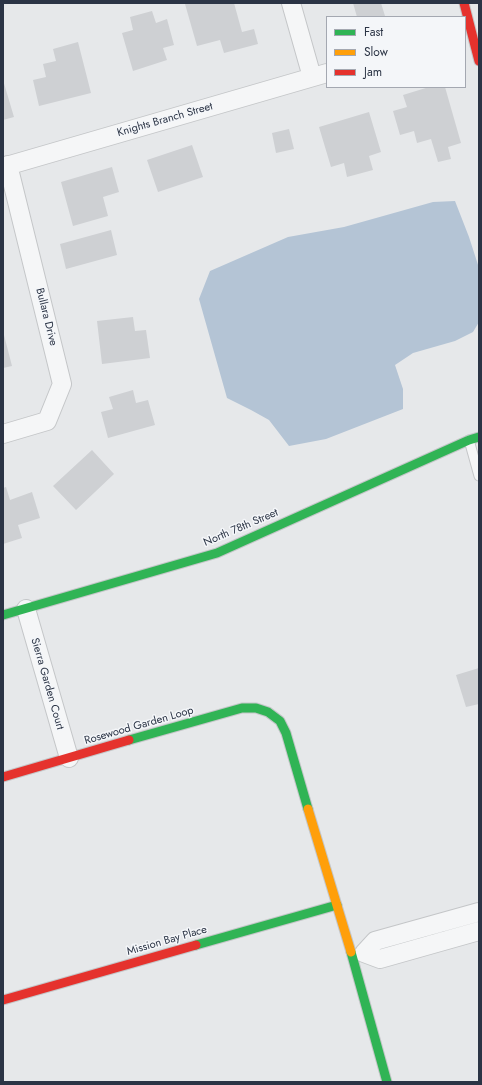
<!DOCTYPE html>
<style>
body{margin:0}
#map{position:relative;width:482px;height:1085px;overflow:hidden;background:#e6e8ea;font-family:Jost,sans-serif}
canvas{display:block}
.frame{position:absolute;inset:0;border:4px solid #2b3445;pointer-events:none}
.legend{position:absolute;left:326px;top:16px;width:140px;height:72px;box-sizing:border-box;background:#f4f6f9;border:1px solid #a4a8b1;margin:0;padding:5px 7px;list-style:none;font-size:12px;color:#2b3445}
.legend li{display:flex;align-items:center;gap:8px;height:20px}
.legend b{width:20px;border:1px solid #a4a8b1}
</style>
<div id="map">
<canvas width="482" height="1085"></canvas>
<div class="frame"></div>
<ul class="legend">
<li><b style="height:5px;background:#30b455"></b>Fast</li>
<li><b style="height:5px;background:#ff9f0a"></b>Slow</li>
<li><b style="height:5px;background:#e5322d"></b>Jam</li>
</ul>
</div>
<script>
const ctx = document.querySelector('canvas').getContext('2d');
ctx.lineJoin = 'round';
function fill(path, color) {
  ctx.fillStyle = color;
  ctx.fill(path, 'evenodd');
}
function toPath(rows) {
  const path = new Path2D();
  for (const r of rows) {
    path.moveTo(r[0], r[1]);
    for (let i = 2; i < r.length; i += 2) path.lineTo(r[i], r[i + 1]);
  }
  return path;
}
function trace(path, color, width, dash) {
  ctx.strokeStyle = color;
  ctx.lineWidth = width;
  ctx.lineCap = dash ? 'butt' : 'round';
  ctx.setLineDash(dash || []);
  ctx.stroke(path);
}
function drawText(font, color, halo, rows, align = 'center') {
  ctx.font = font + ' Jost,sans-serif';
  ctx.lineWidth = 3;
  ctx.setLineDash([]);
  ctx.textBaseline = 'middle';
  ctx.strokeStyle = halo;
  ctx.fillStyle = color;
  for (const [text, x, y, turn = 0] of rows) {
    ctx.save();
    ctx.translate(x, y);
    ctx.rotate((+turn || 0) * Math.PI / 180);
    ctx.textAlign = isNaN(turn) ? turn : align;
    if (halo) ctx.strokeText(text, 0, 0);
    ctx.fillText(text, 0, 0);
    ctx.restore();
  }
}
const water = toPath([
 [455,201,469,237,479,268,479,322,473,332,455,341,413,353,395,365,403,389,403,409,326,439,289,446,269,420,251,410,227,398,199,299,210,271,288,237,344,227,433,202]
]);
const building = toPath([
 [187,3,234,3,242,32,254,29,258,44,224,53,220,40,197,46,185,4],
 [353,3,381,3,385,16,357,17],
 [152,11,156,23,167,19,174,45,163,48,167,60,133,71,122,33,133,30,130,17],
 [78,42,91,93,39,106,33,80,46,77,43,64,56,61,53,49],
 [3,80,14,117,3,120],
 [429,87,445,87,461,143,448,147,451,159,438,162,431,139,417,143,414,131,400,135,393,111,407,107,403,95],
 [369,112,381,152,369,156,373,170,347,177,344,163,331,167,319,127],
 [289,129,294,149,276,153,272,133],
 [192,145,203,177,158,192,147,160],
 [112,167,119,192,103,197,108,216,73,226,61,182],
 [111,230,117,255,66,269,60,244],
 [133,317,135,331,146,330,150,358,102,364,97,321],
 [3,335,4,335,12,366,3,368],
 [133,390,136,403,148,400,155,425,108,438,101,412,113,409,109,397],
 [92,450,114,474,76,510,53,486],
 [6,487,10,500,32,492,40,518,18,525,22,538,3,544,3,488],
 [479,668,479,704,466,707,456,675]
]);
const lane = toPath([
 [469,440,479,476]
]);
const street = toPath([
 [291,3,312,77],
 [3,167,327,73],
 [3,434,47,421,62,384,8,165],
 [26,609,69,758],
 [479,912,375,941,364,953,380,959,479,931]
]);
const fast = toPath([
 [3,615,217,553,469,440,479,437],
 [129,740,242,708,256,708,268,712,280,721,286,733,308,809],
 [196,945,337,905],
 [351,952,387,1082]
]);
const slow = toPath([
 [308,809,351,952]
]);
const jam = toPath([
 [464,3,479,61],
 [3,777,129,740],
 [3,1000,196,945]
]);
const streetNames = [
 ["Knights Branch Street",165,120,-16],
 ["Bullara Drive",46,317,76],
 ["North 78th Street",241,528,-23],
 ["Sierra Garden Court",47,684,74],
 ["Rosewood Garden Loop",139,726,-16],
 ["Mission Bay Place",167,941,-16]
];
fill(water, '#b4c4d5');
fill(building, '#ced0d3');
trace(lane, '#c4c6c8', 11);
trace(street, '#c4c6c8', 20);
trace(fast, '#c4c6c8', 11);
trace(slow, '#c4c6c8', 11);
trace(jam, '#c4c6c8', 11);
trace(lane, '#f5f6f7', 9);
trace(street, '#f5f6f7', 18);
trace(fast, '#30b455', 9);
trace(slow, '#ff9f0a', 9);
trace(jam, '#e5322d', 9);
drawText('11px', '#2b3445', '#f4f6f9', streetNames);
</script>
